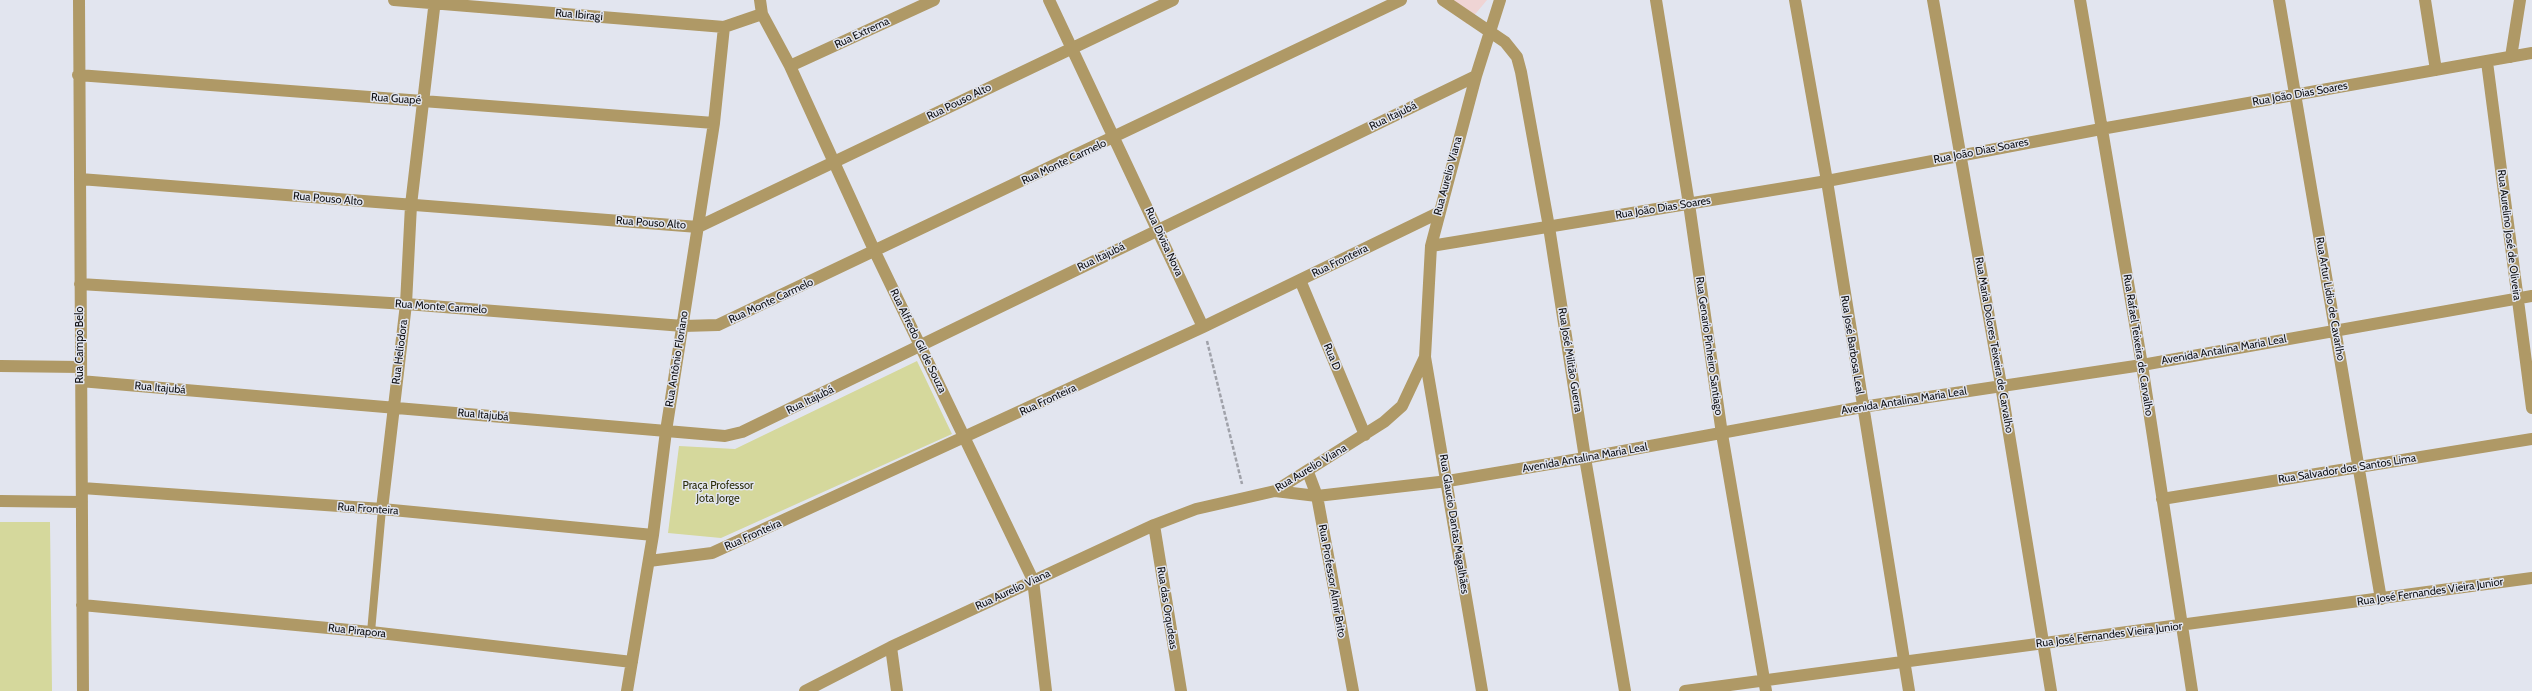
<!DOCTYPE html>
<meta charset="utf-8">
<style>
body{margin:0}
canvas{display:block;background:#e2e5ef}
</style>
<canvas width="2532" height="691"></canvas>
<script>
const ctx = document.querySelector('canvas').getContext('2d');
ctx.lineJoin = 'round';
function fill(path, color) {
  ctx.fillStyle = color;
  ctx.fill(path, 'evenodd');
}
function toPath(rows) {
  const path = new Path2D();
  for (const r of rows) {
    path.moveTo(r[0], r[1]);
    for (let i = 2; i < r.length; i += 2) path.lineTo(r[i], r[i + 1]);
  }
  return path;
}
function trace(path, color, width, dash) {
  ctx.strokeStyle = color;
  ctx.lineWidth = width;
  ctx.lineCap = dash ? 'butt' : 'round';
  ctx.setLineDash(dash || []);
  ctx.stroke(path);
}
function drawText(font, color, halo, rows, align = 'center') {
  ctx.font = font + ' Cabin,sans-serif';
  ctx.lineWidth = 3;
  ctx.setLineDash([]);
  ctx.textBaseline = 'middle';
  ctx.strokeStyle = halo;
  ctx.fillStyle = color;
  for (const [text, x, y, turn = 0] of rows) {
    ctx.save();
    ctx.translate(x, y);
    ctx.rotate((+turn || 0) * Math.PI / 180);
    ctx.textAlign = isNaN(turn) ? turn : align;
    if (halo) ctx.strokeText(text, 0, 0);
    ctx.fillText(text, 0, 0);
    ctx.restore();
  }
}
const education = toPath([
 [1436,0,1487,0,1467,24]
]);
const green = toPath([
 [917,361,952,434,721,538,668,533,679,446,735,449],
 [0,522,50,522,52,691,0,691]
]);
const path = toPath([
 [1207,341,1242,484]
]);
const lane = toPath([
 [371,632,382,509]
]);
const street = toPath([
 [79,0,83,691],
 [394,0,724,27,762,14],
 [760,0,762,14,790,66,875,252,1033,580,1046,691],
 [1049,0,1203,327],
 [1443,0,1505,42,1517,57,1521,72,1549,227,1585,458,1625,691],
 [1656,0,1689,204,1722,434,1766,691],
 [1795,0,1827,181,1909,691],
 [1933,0,2001,385,2051,691],
 [2080,0,2142,365,2192,691],
 [2279,0,2381,599],
 [2425,0,2436,70],
 [2511,57,2520,0],
 [2487,62,2532,408],
 [790,66,934,0],
 [78,75,714,123],
 [80,179,698,227,1173,0],
 [1431,246,1827,181,2101,129,2532,53],
 [1300,280,1365,435],
 [80,284,406,304,683,326,718,325,1401,0],
 [1425,357,1482,691],
 [0,366,80,367],
 [80,381,725,436,742,432,1476,76],
 [1308,472,1317,496,1353,691],
 [82,488,382,509,653,535],
 [1275,491,1317,496,1448,481,1585,458,1862,407,2142,365,2532,296],
 [2162,499,2532,439],
 [0,501,82,502],
 [382,509,406,304,411,205,435,0],
 [1154,525,1181,691],
 [649,561,712,553,1203,327,1438,213],
 [82,605,371,632,632,662],
 [891,647,897,691],
 [627,691,653,535,666,431,714,123,724,27],
 [805,691,891,647,1154,525,1196,509,1275,491,1384,422,1402,406,1425,357,1431,246,1476,76,1500,0],
 [1685,691,2532,578]
]);
const streetNames = [
 ["Rua Ibiragi",579,15,5],
 ["Rua Extrema",862,33,-25],
 ["Rua João Dias Soares",2300,94,-10],
 ["Rua Guapé",396,99,4],
 ["Rua Pouso Alto",959,102,-26],
 ["Rua Itajubá",1393,116,-26],
 ["Rua João Dias Soares",1981,151,-11],
 ["Rua Monte Carmelo",1064,162,-25],
 ["Rua Aurelio Viana",1448,176,-75],
 ["Rua Pouso Alto",328,199,5],
 ["Rua João Dias Soares",1663,208,-9],
 ["Rua Pouso Alto",651,223,4],
 ["Rua Aurelino José de Oliveira",2509,235,83],
 ["Rua Divisa Nova",1164,242,65],
 ["Rua Itajubá",1101,257,-26],
 ["Rua Fronteira",1340,261,-26],
 ["Rua Artur Lidio de Cavarlho",2330,299,80],
 ["Rua Monte Carmelo",771,301,-25],
 ["Rua Monte Carmelo",441,307,4],
 ["Rua Alfredo Gil de Souza",918,341,64],
 ["Rua Campo Belo",80,345,-90],
 ["Rua José Barbosa Leal",1852,345,81],
 ["Rua Maria Dolores Teixeira de Carvalho",1994,345,80],
 ["Rua Rafael Teixeira de Carvalho",2138,345,81],
 ["Rua Genario Pinheiro Santiago",1709,346,82],
 ["Avenida Antalina Maria Leal",2224,350,-10],
 ["Rua Heliodora",400,352,-83],
 ["Rua D",1332,357,67],
 ["Rua Antônio Floriano",677,359,-81],
 ["Rua José Militão Guerra",1570,360,81],
 ["Rua Itajubá",160,388,5],
 ["Rua Itajubá",810,400,-26],
 ["Rua Fronteira",1048,400,-25],
 ["Avenida Antalina Maria Leal",1904,401,-9],
 ["Rua Itajubá",483,415,5],
 ["Avenida Antalina Maria Leal",1585,458,-10],
 ["Rua Aurelio Viana",1311,468,-31],
 ["Rua Salvador dos Santos Lima",2347,469,-9],
 ["Rua Fronteira",368,509,4],
 ["Rua Glaucio Dantas Magalhães",1454,524,81],
 ["Rua Fronteira",753,535,-24],
 ["Rua Professor Almir Brito",1332,581,80],
 ["Rua Aurelio Viana",1013,590,-25],
 ["Rua José Fernandes Vieira Junior",2430,592,-8],
 ["Rua das Orqudeas",1167,608,81],
 ["Rua Pirapora",357,631,6],
 ["Rua José Fernandes Vieira Junior",2109,635,-7]
];
const parkNames = [
 ["Praça Professor",718,486],
 ["Jota Jorge",718,499]
];
fill(education, '#efd4d4');
fill(green, '#d5d89c');
trace(path, '#a0a2aa', 2.5, [4, 2]);
trace(lane, '#af9966', 8);
trace(street, '#af9966', 12);
drawText('11px', '#0e0f13', '#e2e5ef', streetNames);
drawText('11px', '#2c2d0a', '#e2e5ef', parkNames);
</script>
